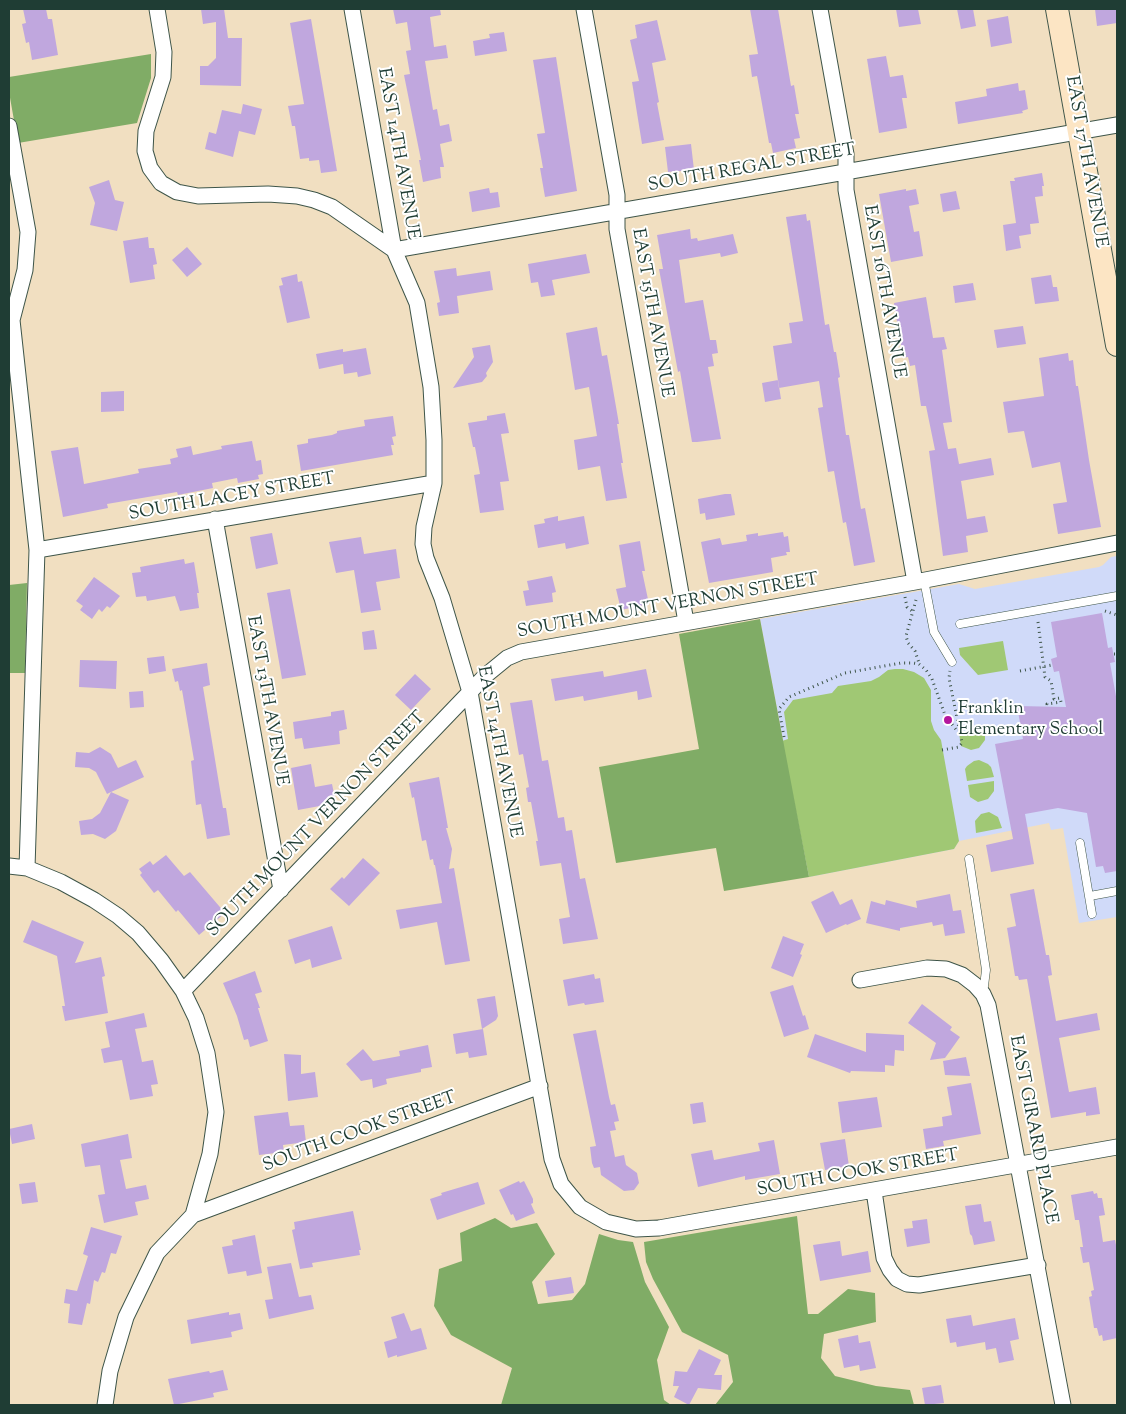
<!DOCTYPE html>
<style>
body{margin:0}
#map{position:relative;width:1126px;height:1414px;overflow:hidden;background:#f1dfc1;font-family:"Sorts Mill Goudy",serif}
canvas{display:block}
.frame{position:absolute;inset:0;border:10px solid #1f3d34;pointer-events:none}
</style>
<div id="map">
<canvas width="1126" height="1414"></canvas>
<div class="frame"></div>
</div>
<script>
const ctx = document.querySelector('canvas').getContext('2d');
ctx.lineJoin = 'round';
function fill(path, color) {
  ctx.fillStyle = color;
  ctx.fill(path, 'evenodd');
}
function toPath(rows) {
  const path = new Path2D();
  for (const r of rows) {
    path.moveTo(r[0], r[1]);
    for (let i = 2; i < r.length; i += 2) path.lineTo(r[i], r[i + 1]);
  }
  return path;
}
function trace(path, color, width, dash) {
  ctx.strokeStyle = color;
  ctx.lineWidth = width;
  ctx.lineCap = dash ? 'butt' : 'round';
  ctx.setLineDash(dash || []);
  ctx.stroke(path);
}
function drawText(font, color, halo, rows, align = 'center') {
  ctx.font = font + ' "Sorts Mill Goudy",serif';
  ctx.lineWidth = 4;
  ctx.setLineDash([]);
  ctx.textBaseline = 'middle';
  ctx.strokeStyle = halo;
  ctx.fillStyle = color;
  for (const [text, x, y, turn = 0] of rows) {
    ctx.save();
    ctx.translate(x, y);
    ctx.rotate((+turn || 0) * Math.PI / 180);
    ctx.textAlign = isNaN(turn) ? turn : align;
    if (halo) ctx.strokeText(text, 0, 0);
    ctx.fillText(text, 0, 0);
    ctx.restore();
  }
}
const built = toPath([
 [1117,556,1117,917,1079,923,1063,828,1051,830,1049,823,959,841,954,849,809,877,760,619,959,584,975,589,1099,567,1103,565,1111,557]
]);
const green = toPath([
 [1003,641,1008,670,978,675,960,655,959,648],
 [895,669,903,669,914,672,924,678,931,690,931,721,934,730,941,740,959,841,954,849,809,877,782,741,788,739,784,712,793,700,832,693,838,686,871,681,879,677,888,670],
 [985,728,985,740,979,748,971,750,961,746,959,733],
 [979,760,988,764,991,767,994,777,967,781,965,769,967,766,974,761],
 [994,781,994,791,988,799,978,802,970,797,968,785],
 [989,812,998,817,1002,828,976,833,975,821,981,814]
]);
const forest = toPath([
 [151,54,151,78,137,123,18,143,9,92,9,77],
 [27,583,25,673,9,673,9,585],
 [760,619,809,877,724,891,716,848,616,863,599,767,699,749,679,634],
 [797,1216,808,1314,818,1314,848,1289,875,1293,876,1322,824,1334,821,1358,835,1376,876,1386,910,1390,914,1405,715,1405,733,1382,728,1355,682,1332,653,1279,646,1262,644,1242],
 [495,1218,511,1228,537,1223,555,1254,532,1282,538,1304,572,1300,585,1284,599,1234,618,1240,633,1242,645,1282,669,1327,657,1360,664,1400,671,1405,501,1405,512,1368,451,1335,434,1306,439,1269,462,1261,460,1233]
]);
const building = toPath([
 [23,9,46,9,48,19,52,19,58,55,32,60,29,42,26,43,22,24,26,23],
 [201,9,224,9,228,38,242,38,241,86,200,85,200,66,208,66,216,58,216,22,203,24],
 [393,9,440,9,441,15,430,17,434,47,446,45,448,58,425,61,433,110,437,109,440,126,449,124,452,141,440,144,444,167,440,167,441,178,423,182,419,160,421,160,404,75,410,74,406,51,411,50,407,22,396,24],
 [750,9,778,9,791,86,794,85,799,114,795,114,800,138,794,139,796,148,773,153,771,143,769,143,757,76,752,77,749,55,758,54],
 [896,9,918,9,921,24,899,27],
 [957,9,973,9,976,26,961,29],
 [1095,9,1117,9,1117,23,1097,26],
 [1008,16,1012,43,991,47,987,20],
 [311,19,337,171,321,173,319,160,309,161,309,158,300,159,295,126,292,126,288,106,304,104,290,23],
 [657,20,666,60,652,63,659,102,657,103,664,140,642,144,632,82,639,81,630,40,637,38,635,25],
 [504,32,507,51,475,56,473,41,490,38,489,34],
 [886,56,890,77,903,75,907,98,902,98,907,128,879,133,867,59],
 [556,57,577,191,545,197,540,168,543,168,537,134,545,133,533,60],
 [1018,83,1019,91,1025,90,1028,109,1022,111,1023,113,958,124,955,102,987,96,986,89],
 [243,104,262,109,255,135,239,131,233,157,205,149,209,132,216,134,222,110,241,114],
 [691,144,694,170,668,172,665,147],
 [1042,173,1044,186,1042,186,1043,196,1035,197,1039,223,1030,224,1031,234,1019,236,1021,248,1006,251,1003,225,1016,223,1010,181,1015,181,1014,178],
 [109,180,115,200,124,202,117,231,90,225,95,203,89,187],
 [489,188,490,193,498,192,500,207,472,212,469,192],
 [906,189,906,191,916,189,919,204,909,206,914,232,919,231,923,256,891,262,879,194],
 [956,191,960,209,943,212,940,194],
 [806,214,807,221,810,220,825,325,829,324,834,352,836,352,840,377,838,378,846,435,849,435,861,509,865,508,875,562,854,566,846,522,843,523,834,471,828,472,818,408,823,407,819,381,779,388,773,346,792,343,789,323,803,321,786,217],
 [690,229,691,239,697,238,698,241,733,234,738,253,721,257,720,253,679,260,685,303,703,300,710,340,716,340,718,353,712,354,714,366,708,367,721,439,697,442,692,442,680,371,678,372,659,269,663,269,657,235],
 [148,237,149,248,154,248,157,264,153,265,155,279,130,283,123,241],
 [187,247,202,264,187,277,172,260],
 [586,254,590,273,552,280,555,295,541,297,538,282,531,283,528,264],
 [456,268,457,276,490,271,493,290,457,296,459,313,439,316,437,303,440,302,434,271],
 [297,274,298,282,302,281,310,318,287,323,279,286,283,285,281,278],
 [1051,275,1053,287,1057,287,1059,301,1035,304,1031,278],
 [973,283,976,300,955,303,953,286],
 [926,297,933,338,944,337,947,349,942,350,952,422,943,423,948,449,956,448,959,464,991,458,994,475,961,481,967,519,985,516,988,532,966,536,968,552,943,556,929,451,935,450,926,406,921,406,915,365,910,366,908,357,903,358,894,303],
 [1023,326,1026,344,997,348,994,330],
 [597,327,602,356,607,355,619,424,617,424,623,463,621,463,627,498,606,501,600,466,578,470,574,440,597,436,589,387,575,390,566,333],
 [490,345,493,362,486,373,487,376,482,382,453,388,474,357,472,348],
 [366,348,371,374,358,377,357,372,344,374,343,364,319,369,316,354,343,349,343,352],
 [1068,353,1069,361,1073,360,1076,386,1078,386,1089,460,1101,527,1058,534,1053,504,1067,502,1060,462,1032,468,1024,431,1008,433,1003,402,1044,396,1039,358],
 [778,380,781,399,765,402,762,383],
 [124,391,124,411,101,412,101,392],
 [505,413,509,433,501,434,509,481,500,482,504,510,480,513,474,475,480,474,475,447,473,447,468,423,487,420,487,416],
 [393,416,396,436,392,437,394,445,391,445,393,455,301,471,297,445,308,443,308,439,332,435,337,433,337,431,365,426,364,420],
 [252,441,256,461,261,460,263,474,258,475,259,479,238,483,237,478,212,483,213,488,178,495,177,492,107,504,108,508,63,517,51,451,78,447,84,484,139,473,138,469,171,464,170,459,178,457,176,449,191,446,193,455,222,449,221,446],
 [725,494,731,494,735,515,706,520,705,513,700,514,698,499],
 [558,516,558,521,584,516,589,544,566,549,565,543,538,548,534,525,545,523,544,519],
 [783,532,784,537,788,536,790,552,786,552,787,555,771,558,773,572,709,583,701,542,720,538,722,545,747,541,746,535,758,533,758,536],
 [272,533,278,564,256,569,250,537],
 [361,537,364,554,396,549,400,578,376,582,381,610,361,613,354,570,336,573,329,542],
 [640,541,645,571,642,571,649,604,621,610,616,589,626,587,619,545],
 [184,559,185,564,194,562,199,593,197,593,199,608,180,611,175,596,147,601,146,596,136,597,132,573,141,572,140,567],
 [552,576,556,592,552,593,553,602,526,606,523,591,529,590,527,581],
 [94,577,120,596,110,608,107,606,102,612,99,609,92,619,80,610,83,606,76,601],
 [290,589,306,675,282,679,267,593],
 [1102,613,1108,648,1112,647,1115,662,1110,663,1117,702,1117,871,1105,873,1103,866,1096,867,1087,813,1058,808,1025,814,1034,864,991,872,986,845,1013,839,995,744,1023,739,1017,706,1066,707,1059,671,1054,672,1051,659,1057,657,1051,622],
 [374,630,377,649,364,650,362,632],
 [164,656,166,671,149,674,147,658],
 [80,660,117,661,116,689,79,687],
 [207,663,210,685,203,687,223,808,226,808,230,835,207,839,201,804,196,805,191,761,194,760,182,690,180,691,178,681,175,682,172,669],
 [646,669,652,697,638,700,637,691,584,701,583,696,555,701,551,679,603,671,604,677],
 [415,674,431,689,411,710,395,695],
 [143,691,144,707,130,708,129,692],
 [532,700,542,761,548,760,558,818,564,817,566,831,572,830,580,879,585,878,598,939,563,944,559,919,570,917,561,863,540,866,536,841,538,841,531,802,528,802,526,788,529,787,523,754,519,755,510,703],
 [344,710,347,729,339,731,340,744,304,749,302,738,295,739,293,722,331,716,331,712],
 [100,747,111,754,118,768,136,760,144,777,111,792,129,800,116,831,105,839,93,834,81,835,79,821,92,819,100,813,111,792,107,794,96,772,89,768,75,767,76,752,89,753],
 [311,764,315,787,332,784,336,803,298,810,291,768],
 [439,777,448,828,446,828,452,849,449,869,454,868,470,961,445,965,437,922,400,929,396,910,442,903,435,865,434,865,433,859,430,860,426,840,422,841,414,797,412,798,409,783],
 [166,855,184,876,190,872,225,913,199,935,178,910,176,912,158,890,154,893,140,875,142,873,139,869,150,861,153,865],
 [363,858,380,873,349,906,330,889,342,877,344,879],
 [1034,889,1046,955,1049,955,1052,975,1048,976,1056,1021,1097,1013,1100,1030,1059,1038,1069,1092,1096,1087,1100,1114,1086,1116,1086,1112,1051,1118,1027,979,1019,980,1018,976,1015,976,1007,928,1016,926,1010,894],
 [833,891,840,905,852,899,861,919,847,925,846,924,826,933,811,902],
 [950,894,953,911,961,910,965,933,945,936,943,924,933,926,932,922,900,928,900,931,866,923,871,901,885,905,886,900,917,908,916,901],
 [32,920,84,942,75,963,101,957,105,976,102,977,108,1013,65,1021,62,1006,65,1006,57,956,23,942],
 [332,926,342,959,312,968,310,959,295,964,288,940],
 [783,936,804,944,800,954,802,955,793,977,771,968],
 [255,971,262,992,255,994,260,1008,258,1008,268,1041,250,1047,248,1039,244,1040,237,1016,223,983],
 [594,974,595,979,600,978,604,1002,585,1005,584,1003,568,1006,563,980],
 [793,985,803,1016,805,1015,809,1029,784,1037,770,992],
 [495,996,498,1016,496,1020,482,1029,477,999],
 [922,1004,952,1027,950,1030,960,1037,945,1058,930,1060,936,1043,908,1023],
 [144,1013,147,1027,135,1029,142,1062,153,1060,158,1084,151,1085,153,1096,130,1100,122,1060,104,1063,101,1049,110,1047,105,1022],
 [483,1029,487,1055,469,1058,468,1052,456,1054,453,1034],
 [596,1030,609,1097,611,1105,615,1104,619,1121,614,1122,616,1130,610,1131,615,1157,624,1155,626,1165,637,1173,639,1183,634,1190,624,1191,601,1175,600,1167,594,1168,592,1163,590,1147,596,1146,573,1034],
 [866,1033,904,1035,904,1051,895,1050,894,1066,885,1065,885,1072,851,1071,850,1073,807,1057,815,1034,866,1052],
 [428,1045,432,1067,421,1069,421,1072,386,1079,387,1084,373,1088,372,1079,361,1081,346,1064,363,1049,373,1061,400,1056,399,1051],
 [284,1054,301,1055,301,1074,315,1072,318,1097,288,1101],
 [966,1057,970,1076,945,1075,943,1061],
 [971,1083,981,1134,943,1141,944,1146,926,1149,923,1129,943,1126,942,1117,952,1115,947,1087],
 [877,1097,882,1127,842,1133,838,1102],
 [703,1102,706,1122,693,1124,690,1104],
 [288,1112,290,1126,304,1125,306,1142,283,1145,284,1152,259,1155,254,1116],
 [32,1124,35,1139,12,1144,9,1129],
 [128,1134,132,1158,120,1160,126,1189,146,1185,149,1199,135,1202,138,1215,104,1223,98,1195,105,1194,100,1165,85,1167,81,1144],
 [845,1139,849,1166,825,1170,820,1143],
 [774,1140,780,1174,745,1180,745,1176,698,1187,691,1154,712,1150,714,1160,760,1151,758,1143],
 [519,1181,520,1183,524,1181,533,1199,533,1203,531,1204,535,1213,516,1221,513,1214,511,1215,499,1190],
 [35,1182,38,1202,22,1204,19,1184],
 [478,1182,485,1204,437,1220,430,1199,442,1195,441,1193],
 [1093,1191,1094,1194,1097,1193,1098,1198,1102,1198,1105,1215,1099,1216,1103,1242,1115,1240,1117,1250,1117,1338,1103,1341,1102,1335,1099,1336,1097,1328,1094,1328,1089,1297,1092,1296,1091,1291,1094,1290,1089,1262,1083,1263,1080,1247,1083,1247,1079,1220,1075,1220,1071,1195],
 [981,1204,984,1222,991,1221,995,1241,974,1245,972,1236,970,1234,965,1206],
 [353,1211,361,1250,359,1250,360,1255,312,1263,313,1267,300,1269,292,1230,295,1229,294,1222],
 [927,1219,930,1243,907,1247,904,1229,913,1228,912,1221],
 [91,1227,122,1236,116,1254,111,1253,105,1273,102,1272,98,1282,94,1280,90,1304,87,1303,82,1325,68,1323,70,1304,64,1303,66,1289,77,1291,88,1256,83,1254],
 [255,1235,262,1273,247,1276,246,1271,228,1274,222,1247,233,1245,232,1240],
 [840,1241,842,1256,868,1251,871,1272,820,1281,813,1245],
 [291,1263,299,1297,311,1295,314,1309,269,1319,265,1300,273,1299,267,1267],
 [571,1277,574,1293,548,1297,545,1281],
 [229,1312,229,1315,240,1313,243,1329,231,1332,232,1337,191,1344,187,1320],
 [404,1313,411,1331,421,1328,427,1349,397,1357,397,1355,388,1358,384,1342,397,1338,391,1317],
 [971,1315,973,1326,1015,1318,1019,1339,1010,1341,1014,1360,999,1363,996,1348,986,1350,985,1342,957,1347,956,1342,950,1343,946,1319],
 [858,1335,859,1343,870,1341,876,1368,860,1371,859,1365,844,1368,838,1339],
 [699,1349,721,1360,714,1375,722,1375,721,1390,698,1388,689,1405,674,1397,679,1386,673,1386,675,1371,687,1372],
 [223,1370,228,1390,213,1393,214,1397,174,1405,168,1379,209,1371,210,1373],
 [941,1385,944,1403,925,1405,922,1388]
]);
const path = toPath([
 [905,597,907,607,912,611],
 [916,600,906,636,908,643,915,651,919,663],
 [1105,611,1117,615],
 [1038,622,1045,677,1051,681,1054,699,1060,698,1061,702,1047,704,1048,707],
 [1114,654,1117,654],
 [1020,671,1052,665],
 [784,737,779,709,789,697,845,673,901,663,913,663,919,664,926,670,932,679,945,715,961,736],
 [942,750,959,747,962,743,949,678,950,671]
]);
const lane = toPath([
 [924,580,934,632,952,662],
 [960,624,1117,596],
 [1080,843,1092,914],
 [969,859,986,970,983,994],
 [1090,896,1117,891]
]);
const street = toPath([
 [157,9,164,52,163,77,146,131,145,151,150,168,161,183,177,192,198,196,268,194,297,196,314,200,332,207,394,250],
 [352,9,394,250,417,303,431,387,434,440,434,483,424,527,423,544,426,558,442,598,470,692,552,1159,561,1184,580,1207,606,1222,636,1229,659,1228,1117,1147],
 [584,9,617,195,617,229,686,622],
 [820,9,846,154,846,190,915,582],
 [9,126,28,232,25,270,12,320,37,550,27,868],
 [394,250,1117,125],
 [215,519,281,890],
 [37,550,434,483],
 [9,866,27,868,61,882,94,900,118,916,138,933,161,960,183,991,196,1018,207,1053,216,1112,210,1154,193,1215,157,1253,126,1317,110,1371,105,1405],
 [860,980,927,968,946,969,962,975,975,985,983,994,988,1005,1063,1405],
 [183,991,470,692,485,676,507,658,521,652,915,582,1117,543],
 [874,1191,884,1258,890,1270,897,1279,907,1284,919,1285,1038,1265],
 [193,1215,540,1086]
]);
const secondary = toPath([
 [1057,9,1117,345]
]);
const markers = [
 [948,720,5,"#b5179e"]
];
const streetNames = [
 ["EAST 14TH AVENUE",397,154,80],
 ["EAST 17TH AVENUE",1085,162,80],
 ["SOUTH REGAL STREET",752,169,-10],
 ["EAST 16TH AVENUE",883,292,80],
 ["EAST 15TH AVENUE",651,313,80],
 ["SOUTH LACEY STREET",232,498,-10],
 ["SOUTH MOUNT VERNON STREET",668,607,-10],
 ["EAST 13TH AVENUE",266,701,80],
 ["EAST 14TH AVENUE",498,752,79],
 ["SOUTH MOUNT VERNON STREET",317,825,-46],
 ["EAST GIRARD PLACE",1032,1130,79],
 ["SOUTH COOK STREET",360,1133,-20],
 ["SOUTH COOK STREET",858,1174,-10]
];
const poiNames = [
 ["Franklin",958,710],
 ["Elementary School",958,731]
];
fill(built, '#d0daf9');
fill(green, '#a0c874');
fill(forest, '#80ac66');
fill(building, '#c0a7de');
trace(lane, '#3e5549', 9);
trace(street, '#3e5549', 17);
trace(secondary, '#3e5549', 24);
trace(path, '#3e5549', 3, [1, 4]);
trace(lane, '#fff', 8);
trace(street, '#fff', 15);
trace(secondary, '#fce5c4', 22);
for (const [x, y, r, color] of markers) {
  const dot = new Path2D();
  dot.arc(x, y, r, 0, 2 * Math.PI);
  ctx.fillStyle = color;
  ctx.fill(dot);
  trace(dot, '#fff', 2);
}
drawText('18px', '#1f3d34', '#fff', streetNames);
drawText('18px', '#1f3d34', '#fff', poiNames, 'left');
</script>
